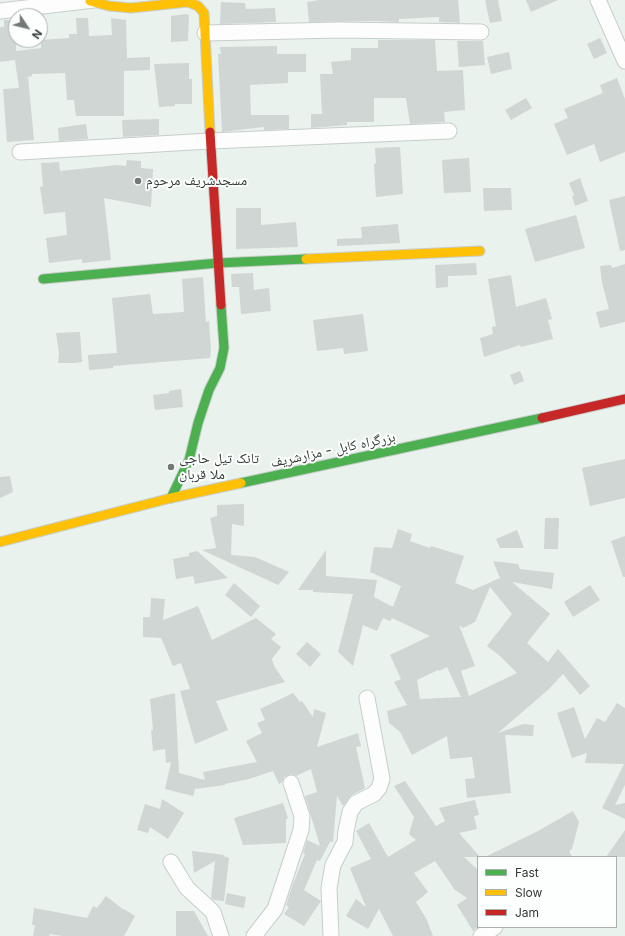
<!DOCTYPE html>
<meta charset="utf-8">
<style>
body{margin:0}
#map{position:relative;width:625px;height:936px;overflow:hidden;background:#eaf2ed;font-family:Inter,sans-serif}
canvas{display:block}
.legend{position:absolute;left:477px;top:856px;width:140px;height:72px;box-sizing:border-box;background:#fcfffd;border:1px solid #acb0ad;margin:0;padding:5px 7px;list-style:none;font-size:12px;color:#333935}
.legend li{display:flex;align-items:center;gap:8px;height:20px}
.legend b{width:20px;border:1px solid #acb0ad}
.north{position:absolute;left:8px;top:8px;width:40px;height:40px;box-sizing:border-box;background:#fcfffd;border:1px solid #acb0ad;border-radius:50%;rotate:125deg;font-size:11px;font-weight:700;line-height:16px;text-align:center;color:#333935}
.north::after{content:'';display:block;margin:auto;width:14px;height:18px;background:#737a75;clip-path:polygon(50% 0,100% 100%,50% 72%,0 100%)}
</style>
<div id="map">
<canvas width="625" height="936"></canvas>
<ul class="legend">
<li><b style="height:5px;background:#4caf50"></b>Fast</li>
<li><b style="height:5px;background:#ffc107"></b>Slow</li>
<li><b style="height:5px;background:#c62828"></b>Jam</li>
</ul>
<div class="north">N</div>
</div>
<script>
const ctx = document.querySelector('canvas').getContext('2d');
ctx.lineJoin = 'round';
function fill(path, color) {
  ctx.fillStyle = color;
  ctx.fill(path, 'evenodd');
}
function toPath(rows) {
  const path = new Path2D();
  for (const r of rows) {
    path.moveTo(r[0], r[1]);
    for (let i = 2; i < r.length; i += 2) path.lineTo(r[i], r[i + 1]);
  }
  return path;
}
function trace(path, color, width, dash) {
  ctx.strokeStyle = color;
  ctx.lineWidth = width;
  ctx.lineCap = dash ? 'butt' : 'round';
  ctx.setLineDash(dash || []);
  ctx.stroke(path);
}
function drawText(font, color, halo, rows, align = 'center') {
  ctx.font = font + ' Inter,"Noto Naskh Arabic",sans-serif';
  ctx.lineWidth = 4;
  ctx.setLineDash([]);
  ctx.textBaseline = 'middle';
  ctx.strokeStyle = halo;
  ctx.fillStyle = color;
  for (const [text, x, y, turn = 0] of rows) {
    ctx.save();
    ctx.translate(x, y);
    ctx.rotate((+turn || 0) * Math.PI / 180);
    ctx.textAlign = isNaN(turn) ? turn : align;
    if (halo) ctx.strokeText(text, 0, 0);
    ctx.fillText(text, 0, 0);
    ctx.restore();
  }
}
const building = toPath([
 [319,0,458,0,460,23,439,22,439,17,399,19,399,22,376,21,309,22,307,2],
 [485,0,498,0,502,21,490,23],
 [526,0,558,0,531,12],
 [221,2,245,3,246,9,275,8,276,22,220,24],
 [186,14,189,15,188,41,171,42,171,16],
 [76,18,88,18,89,36,112,35,111,18,126,20,127,58,150,57,150,70,124,71,124,116,76,116,74,100,67,100,65,73,32,74,32,76,28,77,34,140,7,142,3,89,19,88,15,60,0,62,0,27,4,27,4,20,16,20,16,51,41,48,41,40,69,38,69,34,77,34],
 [600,38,607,53,594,59,587,44],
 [378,40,435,40,437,71,463,70,465,110,444,112,445,122,410,124,406,98,374,98,374,122,347,122,347,125,311,128,311,114,322,114,320,74,333,74,331,62,351,60,351,48,378,48],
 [457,41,483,41,485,65,459,67],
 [277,46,277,54,306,54,306,72,288,72,288,83,250,85,251,115,289,115,289,129,264,130,264,127,222,132,218,54,221,54,220,47],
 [509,52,512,69,491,74,487,57],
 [189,63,189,79,192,79,192,104,175,104,175,106,159,107,154,64],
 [617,78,625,99,625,152,600,162,594,144,567,155,554,124,568,118,564,109,603,93,600,85],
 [526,98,532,108,511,120,505,110],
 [159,119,159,135,123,137,122,120],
 [86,124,88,139,59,141,58,128],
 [400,147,403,194,376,197,374,164,376,163,375,148],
 [469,158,471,192,444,193,442,160],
 [127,160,141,161,141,168,153,169,151,207,104,198,111,260,82,263,82,259,49,263,46,238,67,235,65,212,44,214,40,187,43,186,41,163,59,162,60,171,117,165,126,166],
 [580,178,588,201,575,206,572,196,574,195,569,183],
 [483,188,511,188,512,210,484,211],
 [625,196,625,250,620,251,609,200],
 [236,208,261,208,261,225,296,222,298,247,236,249],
 [576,215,585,248,535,262,525,229],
 [398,224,400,243,337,246,337,239,362,238,361,227],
 [476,263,477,275,448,276,448,287,436,288,435,265],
 [625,264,625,322,600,328,596,312,609,309,602,283,600,266,611,265,612,268],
 [253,273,254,290,269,288,271,311,241,314,239,287,232,287,231,274],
 [511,275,516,307,546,298,552,319,548,320,553,339,521,347,520,345,484,357,480,338,493,334,492,327,496,326,488,279],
 [203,277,206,322,209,321,211,350,210,358,113,366,113,368,89,370,88,355,117,353,112,298,150,294,153,314,184,312,182,279],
 [363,314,368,351,344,354,343,348,317,351,313,320],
 [80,332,82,362,75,363,58,363,59,353,56,333],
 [520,371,524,381,514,385,510,375],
 [181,389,183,407,155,410,153,395,169,393,169,391],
 [625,459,625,498,590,506,582,468],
 [10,476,13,492,0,498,0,477],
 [244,504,244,526,232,524,231,555,255,557,289,572,278,585,202,550,216,548,210,518,217,516,217,505],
 [545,518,559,518,558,549,544,549],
 [398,529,412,534,410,541,430,548,431,546,464,556,455,583,473,590,500,578,493,561,518,564,520,569,554,573,552,589,512,582,550,614,527,643,548,662,558,649,590,686,580,695,563,674,548,690,498,733,523,724,534,725,533,736,505,735,511,793,467,798,465,779,475,778,472,757,450,759,447,736,412,755,400,732,389,723,387,711,407,705,394,682,401,679,390,655,430,636,392,618,390,621,383,618,377,631,363,625,353,666,338,652,353,594,313,592,313,590,298,590,326,550,326,576,377,580,374,597,393,607,401,586,370,572,374,547,392,548],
 [490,587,512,614,487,646,500,656,517,673,469,696,461,671,475,666,459,625,463,628,475,622],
 [447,667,461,697,420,699,417,680,438,670,439,671],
 [517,530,524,548,500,548,496,539],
 [625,536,625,577,623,577,611,541],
 [197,551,228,578,195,584,193,576,176,579,173,559,189,556,189,553],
 [234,583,260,606,251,617,225,595],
 [590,585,600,600,573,617,564,602],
 [151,598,165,599,163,620,198,606,212,640,256,618,276,634,271,639,281,647,272,659,274,666,285,682,216,701,228,730,195,744,180,691,190,689,181,663,173,666,161,638,143,637,143,617,150,617],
 [307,642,321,654,310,667,296,654],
 [175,693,179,773,205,780,203,772,257,762,246,741,262,733,257,723,265,720,260,709,293,693,300,702,302,701,313,717,314,709,326,713,317,747,358,733,361,746,356,747,365,788,352,795,343,806,337,796,333,842,330,842,320,861,317,860,304,890,321,901,304,926,284,914,289,907,286,905,293,884,305,854,303,853,307,840,320,846,305,796,317,792,311,769,296,776,292,774,288,775,284,777,282,782,279,784,273,771,249,779,225,784,225,785,195,789,193,796,165,789,171,762,166,763,165,749,153,751,151,730,153,730,150,699],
 [617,703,625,708,625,785,615,805,625,803,625,819,602,808,624,764,585,763,587,753,572,758,557,713,574,707,585,739,597,718,605,722],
 [405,781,436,826,445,821,439,808,475,800,479,815,474,816,477,829,459,833,480,857,464,857,478,870,478,927,473,931,457,905,467,898,455,890,435,861,414,873,428,892,416,902,427,920,433,936,393,936,379,909,368,929,346,916,356,899,366,907,350,868,371,859,356,831,369,823,388,857,416,840,409,834,414,817,394,786],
 [162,799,184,813,168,839,150,827,148,833,137,830,145,804,160,809],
 [283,803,288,818,286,819,286,843,243,845,234,818],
 [573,811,579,822,572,849,569,851,572,857,485,857,538,831],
 [625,830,625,857,606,857],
 [192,851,225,855,223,856,229,858,224,901,214,900,211,898,215,861,194,873],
 [227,893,246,897,244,908,225,904],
 [106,896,124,910,124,909,135,916,124,936,62,936,50,934,49,936,33,936,35,925,32,925,34,908,87,918,93,906,97,908],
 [176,911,194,911,208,936,176,936]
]);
const street = toPath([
 [598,0,625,61],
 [0,11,94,0],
 [205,33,339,30,481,32],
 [20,152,210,141,449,131],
 [171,862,187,888,213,912,221,936],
 [254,936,275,909,301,830,302,816,291,783],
 [331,936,329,888,333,865,345,842,346,831,350,812,356,803,374,794,379,788,382,779,367,698],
 [481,936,495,927]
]);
const fast = toPath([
 [43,279,218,263,306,259],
 [241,483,542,418],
 [171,498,189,460,198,423,209,390,220,368,224,348,221,305]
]);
const slow = toPath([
 [90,1,109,6,131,8,188,2,198,6,204,13,210,132],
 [306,259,480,251],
 [0,542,171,498,241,483]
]);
const jam = toPath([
 [210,132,221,305],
 [542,418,625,399]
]);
const markers = [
 [138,181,4,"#737a75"],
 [171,467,4,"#737a75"]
];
const poiNames = [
 ["مسجدشریف مرحوم",146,181],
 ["تانک تیل حاجی",179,459],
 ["ملا قربان",179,475]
];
const streetNames = [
 ["بزرگراه کابل - مزارشریف",333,450,-12]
];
fill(building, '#d0d6d3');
trace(street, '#c7ceca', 17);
trace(fast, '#c7ceca', 11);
trace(slow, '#c7ceca', 11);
trace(jam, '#c7ceca', 11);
trace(street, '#fcfdfc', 15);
trace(fast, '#4caf50', 9);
trace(slow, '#ffc107', 9);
trace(jam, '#c62828', 9);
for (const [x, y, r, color] of markers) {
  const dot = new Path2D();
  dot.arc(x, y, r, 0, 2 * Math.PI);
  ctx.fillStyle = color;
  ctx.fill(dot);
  trace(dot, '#fcfffd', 1.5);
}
drawText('14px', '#333935', '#fcfffd', poiNames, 'left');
drawText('14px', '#333935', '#fcfffd', streetNames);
</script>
